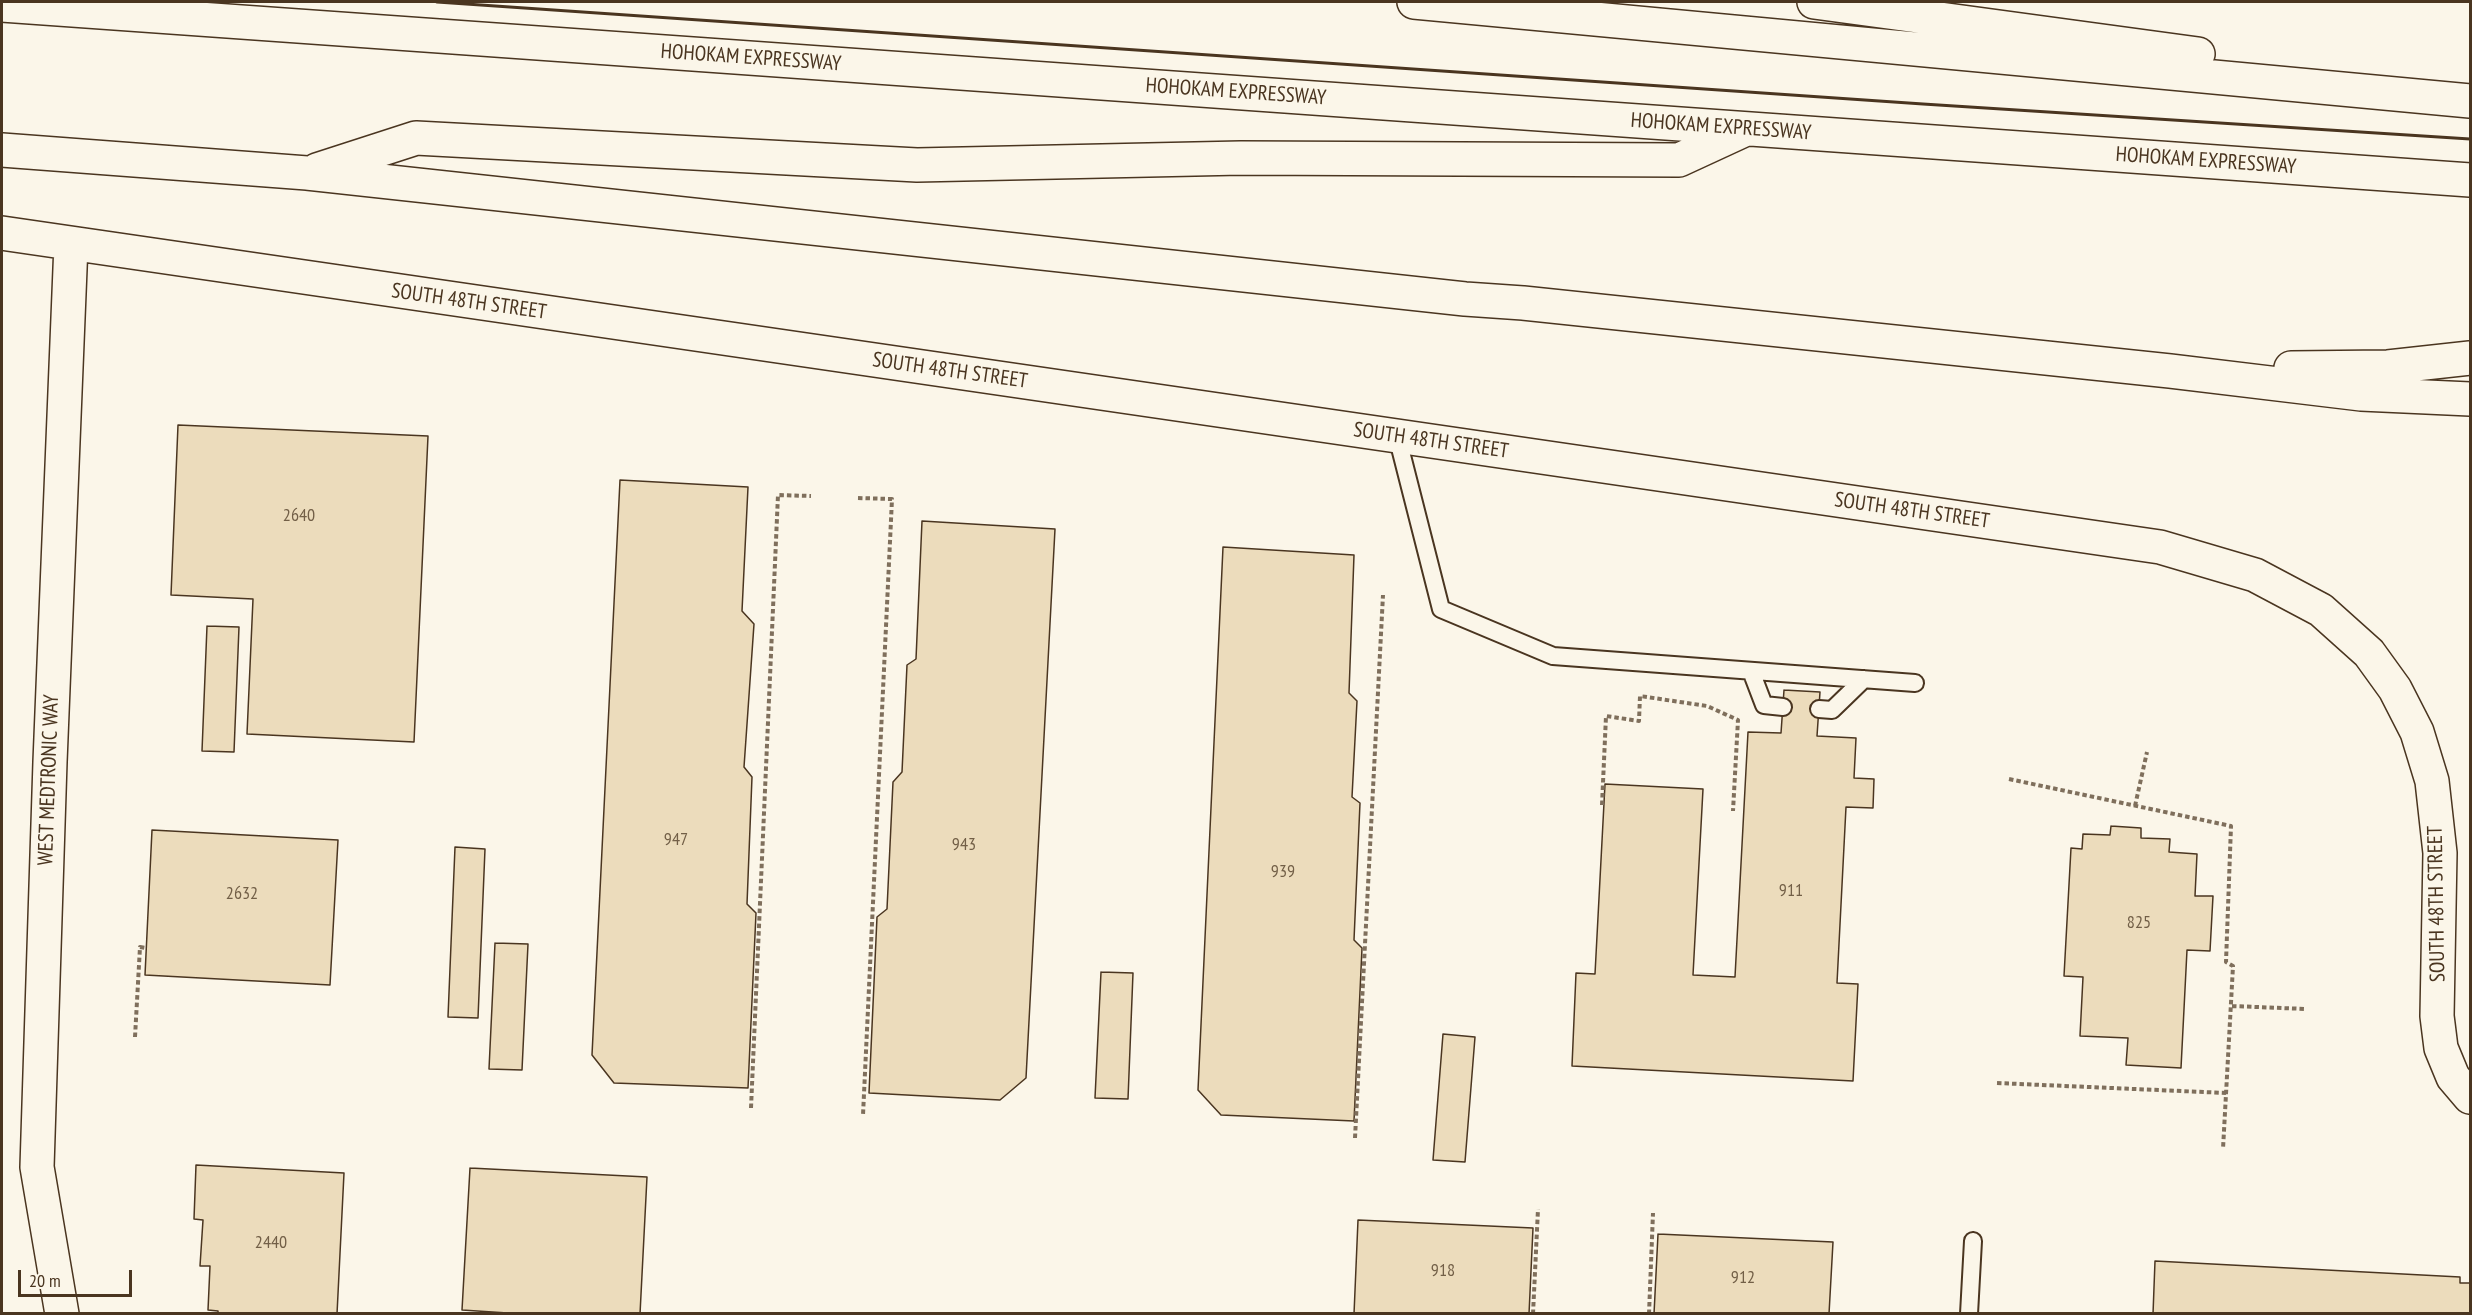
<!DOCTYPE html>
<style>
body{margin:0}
#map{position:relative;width:2472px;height:1315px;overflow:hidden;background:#fbf6e9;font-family:"PT Sans Narrow",sans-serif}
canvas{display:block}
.frame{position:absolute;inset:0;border:3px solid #4a3520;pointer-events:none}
.scale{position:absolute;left:18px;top:1270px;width:114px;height:27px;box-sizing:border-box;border:3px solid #4a3520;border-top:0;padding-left:8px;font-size:18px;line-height:21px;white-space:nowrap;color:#4a3520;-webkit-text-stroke:4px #fbf6e9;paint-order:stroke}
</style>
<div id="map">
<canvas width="2472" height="1315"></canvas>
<div class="frame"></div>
<div class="scale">20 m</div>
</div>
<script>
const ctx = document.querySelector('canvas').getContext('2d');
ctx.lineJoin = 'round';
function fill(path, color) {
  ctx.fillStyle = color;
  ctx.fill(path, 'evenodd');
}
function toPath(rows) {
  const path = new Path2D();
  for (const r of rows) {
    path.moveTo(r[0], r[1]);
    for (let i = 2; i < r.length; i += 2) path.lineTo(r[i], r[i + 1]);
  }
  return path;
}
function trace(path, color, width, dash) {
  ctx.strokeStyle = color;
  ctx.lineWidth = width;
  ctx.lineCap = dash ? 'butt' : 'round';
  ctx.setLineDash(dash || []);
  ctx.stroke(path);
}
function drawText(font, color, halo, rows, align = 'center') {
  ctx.font = font + ' "PT Sans Narrow",sans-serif';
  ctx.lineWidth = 4.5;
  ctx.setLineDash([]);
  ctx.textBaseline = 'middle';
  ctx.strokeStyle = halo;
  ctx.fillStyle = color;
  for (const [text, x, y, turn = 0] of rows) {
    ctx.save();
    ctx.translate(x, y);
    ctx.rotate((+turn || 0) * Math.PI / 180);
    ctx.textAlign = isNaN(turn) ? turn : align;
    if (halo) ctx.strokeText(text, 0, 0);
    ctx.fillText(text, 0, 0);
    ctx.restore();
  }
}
const building = toPath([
 [178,425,428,436,414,742,247,734,253,599,171,595,178,425],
 [620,480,748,487,742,611,754,624,744,767,752,777,747,904,756,913,748,1088,614,1083,592,1055,620,480],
 [922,521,1055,529,1026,1078,1000,1100,869,1093,877,917,887,909,893,782,902,772,907,665,916,659,922,521],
 [1223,547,1354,555,1349,693,1357,701,1352,797,1360,803,1354,940,1362,948,1354,1121,1221,1115,1198,1090,1223,547],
 [207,626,239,627,234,752,202,751,207,626],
 [1784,690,1820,692,1817,736,1856,738,1854,778,1874,779,1873,808,1846,807,1837,983,1858,984,1853,1081,1572,1066,1576,973,1595,974,1605,784,1703,789,1693,975,1735,977,1748,732,1781,733,1784,690],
 [2111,826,2141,828,2141,838,2170,839,2169,852,2197,854,2195,896,2213,896,2210,951,2187,950,2181,1068,2126,1065,2128,1038,2080,1036,2083,977,2064,976,2071,848,2082,849,2083,834,2110,835,2111,826],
 [152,830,338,840,330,985,145,975,152,830],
 [455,847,485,849,478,1018,448,1017,455,847],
 [495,943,528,944,522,1070,489,1069,495,943],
 [1101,972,1133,973,1128,1099,1095,1098,1101,972],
 [1443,1034,1475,1037,1465,1162,1433,1160,1443,1034],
 [196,1165,344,1173,337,1314,218,1314,218,1311,208,1310,210,1266,200,1266,203,1220,194,1219,196,1165],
 [470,1168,647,1177,640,1314,523,1314,462,1310,470,1168],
 [1358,1220,1533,1228,1529,1314,1354,1314,1358,1220],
 [1658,1234,1833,1242,1829,1314,1654,1314,1658,1234],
 [2155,1261,2460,1277,2460,1283,2470,1283,2470,1314,2153,1314,2155,1261]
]);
const path = toPath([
 [858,498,892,499,863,1115],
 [2009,779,2231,826,2226,962,2233,966,2223,1149],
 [1602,805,1606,716,1639,721,1640,696,1707,706,1738,720,1733,811],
 [2135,806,2147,752],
 [2232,1006,2306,1009],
 [135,1037,140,947,146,948],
 [1997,1083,2226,1093],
 [751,1108,778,495,811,496],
 [1355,1138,1383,595],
 [1533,1314,1538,1209],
 [1649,1314,1653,1213]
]);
const lane = toPath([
 [1397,436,1441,609,1553,656,1915,683],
 [1751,671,1764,705,1783,707],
 [1819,709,1832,710,1864,679],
 [1969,1314,1973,1241]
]);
const street = toPath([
 [2,233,2160,547,2255,575,2321,610,2369,653,2395,689,2417,732,2432,781,2440,853,2437,1016,2441,1048,2453,1077,2470,1097],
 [62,1314,37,1167,50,762,71,244]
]);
const highway = toPath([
 [1414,2,2470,101],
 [1814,2,2198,54],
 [2,5,2470,180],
 [2,150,307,173,1465,299,1523,303,2170,371,2361,394,2470,399],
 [317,170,416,138,917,165,1241,158,1679,160,1744,130],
 [2291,368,2388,367,2470,358]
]);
const wall = toPath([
 [437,2,1923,104,2470,139]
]);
const numberNames = [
 ["2640",299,516],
 ["947",676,840],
 ["943",964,845],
 ["939",1283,872],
 ["911",1791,891],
 ["2632",242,894],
 ["825",2139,923],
 ["2440",271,1243],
 ["918",1443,1271],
 ["912",1743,1278]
];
const streetNames = [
 ["HOHOKAM EXPRESSWAY",751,58,4],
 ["HOHOKAM EXPRESSWAY",1236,92,4],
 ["HOHOKAM EXPRESSWAY",1721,127,4],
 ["HOHOKAM EXPRESSWAY",2206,161,4],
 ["SOUTH 48TH STREET",469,302,8],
 ["SOUTH 48TH STREET",950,371,8],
 ["SOUTH 48TH STREET",1431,441,8],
 ["SOUTH 48TH STREET",1912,511,8],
 ["WEST MEDTRONIC WAY",49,780,-88],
 ["SOUTH 48TH STREET",2437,904,-91]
];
fill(building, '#ecdcbc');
trace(building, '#4a3520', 1.5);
trace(lane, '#4a3520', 20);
trace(street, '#4a3520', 36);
trace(highway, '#4a3520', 36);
trace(path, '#7f6f5c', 4, [4.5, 3]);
trace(lane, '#fbf6e9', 16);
trace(street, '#fbf6e9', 33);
trace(highway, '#fbf6e9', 33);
trace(wall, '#4a3520', 3);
drawText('18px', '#725f47', null, numberNames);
drawText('21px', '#4a3520', '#fbf6e9', streetNames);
</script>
